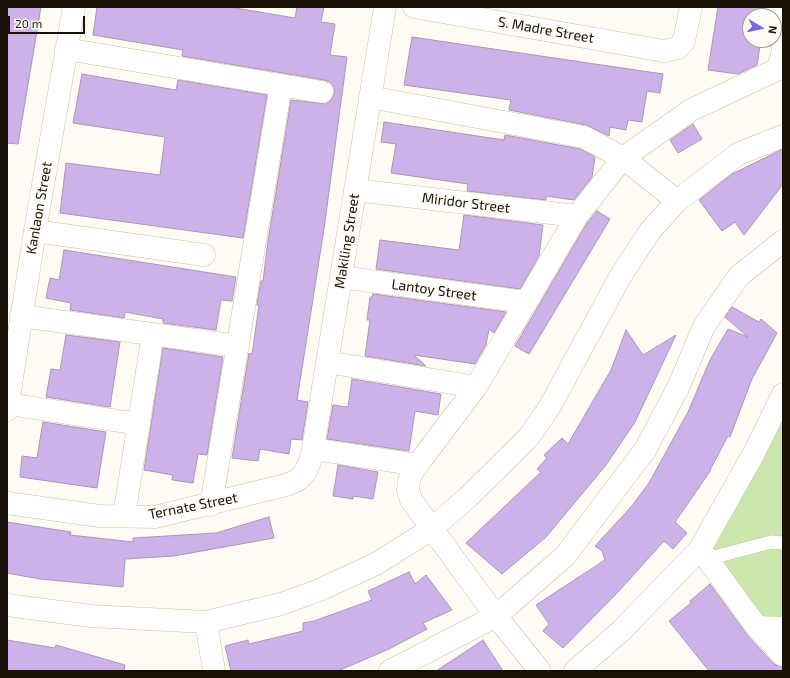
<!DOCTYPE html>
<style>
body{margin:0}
#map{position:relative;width:790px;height:678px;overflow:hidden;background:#fefaf4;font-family:"Exo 2",sans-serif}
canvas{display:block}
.frame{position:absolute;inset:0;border:8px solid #181107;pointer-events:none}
.north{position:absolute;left:742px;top:8px;width:40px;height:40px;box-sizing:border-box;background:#fefaf4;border:1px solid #a29d95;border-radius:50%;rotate:99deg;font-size:11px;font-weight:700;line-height:16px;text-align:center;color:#181107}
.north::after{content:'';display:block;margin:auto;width:14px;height:18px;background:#7a69e4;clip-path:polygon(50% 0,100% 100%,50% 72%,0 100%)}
.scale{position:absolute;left:8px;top:16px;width:77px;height:18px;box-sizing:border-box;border:2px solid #181107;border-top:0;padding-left:5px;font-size:12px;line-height:14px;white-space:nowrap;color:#181107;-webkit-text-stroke:3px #fefaf4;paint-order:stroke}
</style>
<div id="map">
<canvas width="790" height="678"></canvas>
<div class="frame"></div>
<div class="north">N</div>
<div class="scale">20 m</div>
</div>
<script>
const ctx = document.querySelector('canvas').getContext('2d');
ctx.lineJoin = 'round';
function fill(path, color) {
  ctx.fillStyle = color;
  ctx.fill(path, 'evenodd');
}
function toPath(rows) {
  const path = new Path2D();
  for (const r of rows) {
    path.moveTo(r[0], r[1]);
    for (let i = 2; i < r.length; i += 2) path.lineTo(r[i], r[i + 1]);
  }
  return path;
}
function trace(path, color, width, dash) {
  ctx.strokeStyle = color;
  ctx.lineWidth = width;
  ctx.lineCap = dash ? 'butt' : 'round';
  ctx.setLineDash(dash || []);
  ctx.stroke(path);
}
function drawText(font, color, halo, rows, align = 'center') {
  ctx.font = font + ' "Exo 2",sans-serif';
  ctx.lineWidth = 3;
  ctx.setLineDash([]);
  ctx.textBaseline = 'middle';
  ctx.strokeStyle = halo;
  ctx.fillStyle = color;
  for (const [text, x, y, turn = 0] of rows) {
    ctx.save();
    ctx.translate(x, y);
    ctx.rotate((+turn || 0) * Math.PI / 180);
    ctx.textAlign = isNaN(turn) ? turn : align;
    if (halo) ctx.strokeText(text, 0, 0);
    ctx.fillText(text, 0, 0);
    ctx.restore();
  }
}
const green = toPath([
 [783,394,783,628,757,627,700,549]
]);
const building = toPath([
 [7,7,41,7,18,144,7,143,7,7],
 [97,7,229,7,295,18,297,7,324,7,321,22,335,24,330,55,347,57,324,229,297,400,308,402,302,440,291,439,289,454,260,449,258,461,232,458,249,353,252,354,259,306,257,305,261,281,263,281,268,241,291,100,326,104,331,100,334,94,334,87,330,82,324,80,182,56,183,50,93,35,97,7],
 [718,7,766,7,765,16,750,16,750,40,761,40,757,65,738,74,708,70,718,7],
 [412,37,663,74,660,93,647,91,642,122,628,120,626,130,610,127,609,136,586,125,509,110,511,100,404,85,412,37],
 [82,74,176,90,178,80,267,95,243,238,60,213,66,163,160,175,165,137,73,123,82,74],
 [384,122,504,140,505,135,580,149,595,157,592,177,574,200,546,196,546,200,467,191,468,184,391,173,396,144,381,142,384,122],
 [693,124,702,139,678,153,670,140,693,124],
 [783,149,783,184,744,235,735,222,722,231,699,200,732,174,783,149],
 [597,211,610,219,529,354,515,346,587,223,597,211],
 [464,215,543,225,539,256,520,289,376,269,380,240,459,250,464,215],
 [64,250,236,277,232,301,221,300,216,330,163,323,163,319,125,312,124,318,70,310,71,303,46,298,50,278,59,280,64,250],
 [373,294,506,312,494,333,489,329,486,345,475,364,414,355,426,366,365,356,370,320,367,320,370,297,372,297,373,294],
 [732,307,759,322,761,319,777,333,752,379,730,437,728,436,710,470,711,470,675,522,687,533,673,549,664,541,618,592,563,648,543,631,549,624,536,605,605,560,602,551,595,546,631,507,649,483,688,412,710,360,728,329,748,337,725,317,732,307],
 [626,330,643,355,676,335,635,422,606,465,546,537,502,574,466,543,541,472,537,469,547,458,544,455,562,438,568,444,611,370,626,330],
 [66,335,120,342,110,407,46,397,51,369,60,370,66,335],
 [163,348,223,357,207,455,198,454,193,483,172,480,173,475,144,470,163,348],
 [352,379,441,394,438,415,415,411,409,451,327,439,333,405,348,407,352,379],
 [43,422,106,432,97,488,20,477,22,456,37,458,43,422],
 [338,465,378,472,373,499,353,496,353,499,333,496,338,465],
 [269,517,274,538,174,556,125,559,123,587,40,579,7,573,7,522,71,532,70,535,133,542,133,538,216,533,269,517],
 [409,572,415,584,426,575,452,610,423,623,427,629,389,649,338,671,231,671,225,646,248,640,249,644,303,631,303,623,314,621,372,600,368,591,409,572],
 [710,584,748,636,774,664,783,667,783,671,709,671,669,621,691,603,690,601,710,584],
 [7,640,55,648,56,645,125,665,124,671,7,671,7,640],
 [483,640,503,671,436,671,468,650,483,640]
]);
const lane = toPath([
 [707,559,771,542,783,543]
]);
const street = toPath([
 [414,7,664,51,678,48,684,41,691,7],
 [66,49,322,92],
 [776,70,781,60,783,47],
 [370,97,584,137,623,158,677,201],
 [355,190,577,216],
 [35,231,204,255],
 [341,277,526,302],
 [21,316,238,346],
 [327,362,476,387],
 [783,394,754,453,700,549,757,627,783,628],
 [8,404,139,424],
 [7,410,35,231,74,7],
 [313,449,418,465],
 [7,503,100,516,155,517,286,485,296,481,304,474,310,462,313,449,385,7],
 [211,505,281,85],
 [124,516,153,334],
 [7,605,91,616,206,622,281,604,317,591,376,564,433,528,467,498,528,438,549,408,620,277,650,231,677,201,738,154,783,136],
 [206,622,214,671],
 [757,627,783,655],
 [390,671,496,616,565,556,645,450,678,388,704,326,739,276,783,241],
 [540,671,496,616,411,500,408,490,409,481,412,472,476,387,577,216,623,158,691,110,776,70,783,69],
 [575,671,622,630,700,549]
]);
const streetNames = [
 ["S. Madre Street",546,30,10],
 ["Miridor Street",466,203,7],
 ["Kanlaon Street",39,208,-80],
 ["Makiling Street",347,241,-81],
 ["Lantoy Street",434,290,8],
 ["Ternate Street",193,506,-11]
];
fill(green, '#c9e6ad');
fill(building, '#ceb1e9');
trace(building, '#a798b5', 1);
trace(lane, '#d0bda0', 14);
trace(street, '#d0bda0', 23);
trace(lane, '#fff', 13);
trace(street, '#fff', 22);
drawText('14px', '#181107', '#fefaf4', streetNames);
</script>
